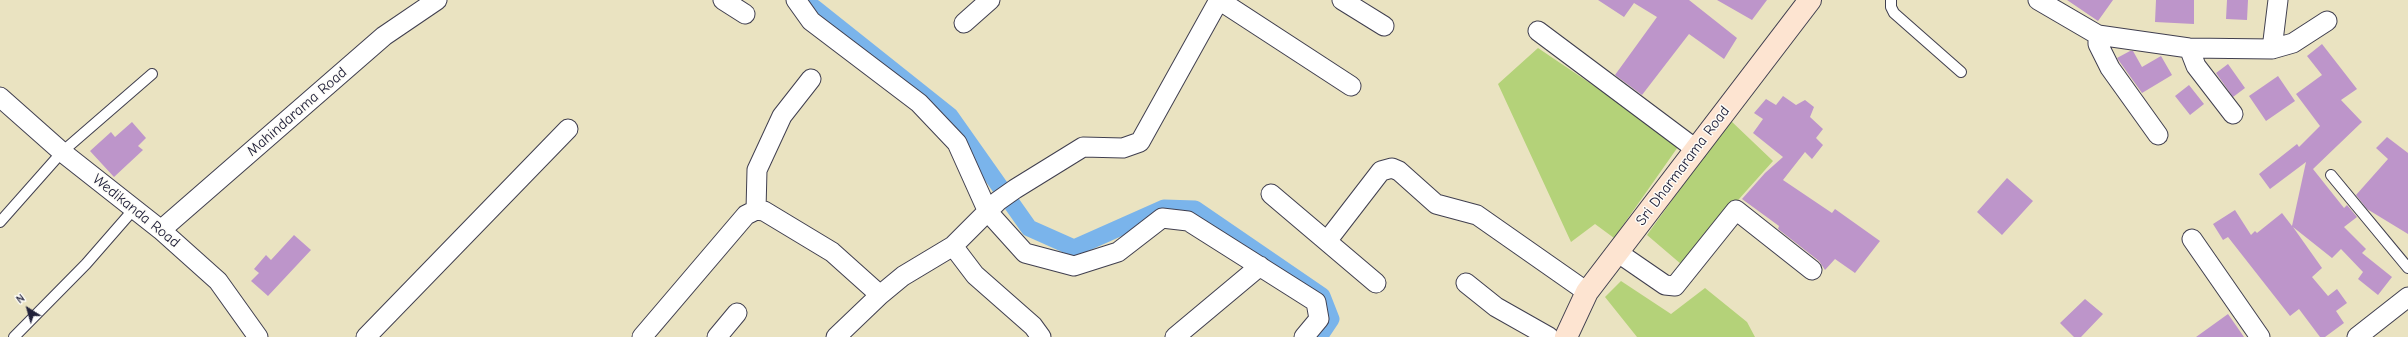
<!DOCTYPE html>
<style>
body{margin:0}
#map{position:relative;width:2408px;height:337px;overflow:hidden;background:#eae3c1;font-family:"Comic Neue",sans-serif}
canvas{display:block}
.north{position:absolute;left:8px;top:289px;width:40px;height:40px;-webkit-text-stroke:3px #fdfcf7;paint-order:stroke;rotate:323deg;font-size:11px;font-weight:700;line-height:16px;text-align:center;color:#22223b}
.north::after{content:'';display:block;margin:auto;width:14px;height:18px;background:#22223b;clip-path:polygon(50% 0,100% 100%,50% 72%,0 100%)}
</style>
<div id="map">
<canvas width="2408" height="337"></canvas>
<div class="north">N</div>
</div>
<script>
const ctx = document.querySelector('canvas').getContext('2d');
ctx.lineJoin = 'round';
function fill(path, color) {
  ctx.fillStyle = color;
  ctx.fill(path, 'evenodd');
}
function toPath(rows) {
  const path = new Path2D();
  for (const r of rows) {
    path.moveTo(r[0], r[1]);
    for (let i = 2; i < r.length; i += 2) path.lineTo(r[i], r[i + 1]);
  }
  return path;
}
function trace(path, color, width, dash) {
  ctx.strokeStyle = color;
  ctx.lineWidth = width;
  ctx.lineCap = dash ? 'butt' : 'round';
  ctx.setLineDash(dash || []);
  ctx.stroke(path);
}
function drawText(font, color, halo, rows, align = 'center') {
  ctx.font = font + ' "Comic Neue",sans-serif';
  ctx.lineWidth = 3;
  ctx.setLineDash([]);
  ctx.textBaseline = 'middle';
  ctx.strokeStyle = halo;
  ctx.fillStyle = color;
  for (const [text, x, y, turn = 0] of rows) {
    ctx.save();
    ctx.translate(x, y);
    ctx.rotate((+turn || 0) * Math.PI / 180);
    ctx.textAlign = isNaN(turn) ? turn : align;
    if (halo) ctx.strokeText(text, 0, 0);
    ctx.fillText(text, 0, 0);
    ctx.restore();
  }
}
const green = toPath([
 [1538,48,1680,144,1614,238,1595,224,1571,242,1498,84],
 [1730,120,1773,161,1681,264,1647,235],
 [1621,281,1671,314,1705,288,1747,322,1755,337,1637,337,1605,297]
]);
const canal = toPath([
 [808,0,812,6,950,116,1029,228,1074,248,1164,208,1195,209,1322,296,1331,319,1319,337]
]);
const building = toPath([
 [1598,0,1689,0,1737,38,1724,59,1689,34,1642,95,1615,75,1657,17,1634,3,1624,17],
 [1717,0,1767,0,1752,20],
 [2067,0,2113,0,2098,21],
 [2156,0,2194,0,2194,24,2155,22],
 [2227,0,2248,0,2247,20,2226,19],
 [2322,44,2357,89,2341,100,2362,122,2313,169,2344,208,2347,205,2357,217,2344,227,2366,249,2362,253,2392,277,2378,295,2358,279,2363,272,2341,249,2332,258,2293,227,2322,268,2312,277,2328,296,2337,289,2347,303,2336,311,2344,323,2325,337,2320,337,2299,309,2290,316,2228,237,2223,240,2213,224,2235,210,2251,235,2255,231,2257,233,2282,213,2292,226,2306,162,2270,189,2259,174,2297,144,2299,147,2320,126,2296,94,2322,75,2307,56],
 [2130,51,2133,51,2142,67,2161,56,2172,75,2142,93,2117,58],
 [2228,64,2245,88,2233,97,2216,73],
 [2278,76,2295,101,2266,121,2249,96],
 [2189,85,2204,104,2190,115,2175,96],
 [1783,96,1796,105,1805,100,1814,107,1810,117,1823,129,1816,138,1823,145,1812,159,1805,152,1783,180,1832,213,1835,209,1880,241,1855,273,1835,259,1825,270,1819,261,1778,229,1779,226,1742,199,1765,173,1783,157,1753,133,1763,119,1754,113,1766,99,1776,105],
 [132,122,146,138,138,146,143,150,114,177,90,151,111,132,115,137],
 [2387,137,2408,153,2408,234,2367,209,2356,195,2388,159,2376,148],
 [2007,178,2033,201,2002,235,1977,212],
 [294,235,311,250,268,296,251,281,259,273,254,269,266,255,271,260],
 [2085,299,2103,314,2081,337,2074,337,2060,323],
 [2228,314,2244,337,2196,337]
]);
const lane = toPath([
 [1891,0,1891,7,1894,13,1961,72],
 [2331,175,2408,268],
 [0,222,62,152,152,74],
 [14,337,86,264,134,209]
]);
const street = toPath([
 [723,0,745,14],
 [796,0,811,21,919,103,957,143,988,212,1025,253,1074,266,1118,252,1162,218,1188,221,1316,302,1319,319,1304,337],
 [1219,0,1351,86],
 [1342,0,1384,26],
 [2038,0,2098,35,2189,48,2272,49],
 [2278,0,2272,49,2293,43,2327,21],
 [964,23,990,0],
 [1538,31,1697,150],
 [2098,35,2098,44,2110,68,2158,135],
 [2189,48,2196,66,2233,114],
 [0,97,62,152,161,230,218,281,258,337],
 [1271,194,1376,283],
 [756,210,757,170,782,116,811,79],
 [161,230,384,36,437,0],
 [2192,239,2260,337],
 [1327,241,1381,171,1392,168,1399,171,1436,204,1477,215,1587,292],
 [953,246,975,275,1033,326,1041,337],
 [1617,252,1665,285,1675,286,1736,210,1812,270],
 [1466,283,1496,307,1549,337],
 [366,337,568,129],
 [642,337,746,215,756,210,764,211,832,252,880,295],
 [717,337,737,313],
 [836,337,880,295,903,276,953,246,998,201,1015,189,1083,147,1123,148,1140,142,1219,0],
 [1175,337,1260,266],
 [2357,337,2408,297]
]);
const secondary = toPath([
 [1566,337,1587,292,1810,0]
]);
const streetNames = [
 ["Mahindarama Road",297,112,-41],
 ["Sri Dharmarama Road",1683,166,-53],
 ["Wedikanda Road",136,211,39]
];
fill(green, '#b4d279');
trace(canal, '#7ab4eb', 17);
fill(building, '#bd95ca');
trace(lane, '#403f4f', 12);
trace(street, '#403f4f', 21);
trace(secondary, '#403f4f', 24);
trace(lane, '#fff', 10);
trace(street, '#fff', 19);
trace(secondary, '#fde4d1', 22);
drawText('15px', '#22223b', '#fdfcf7', streetNames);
</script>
